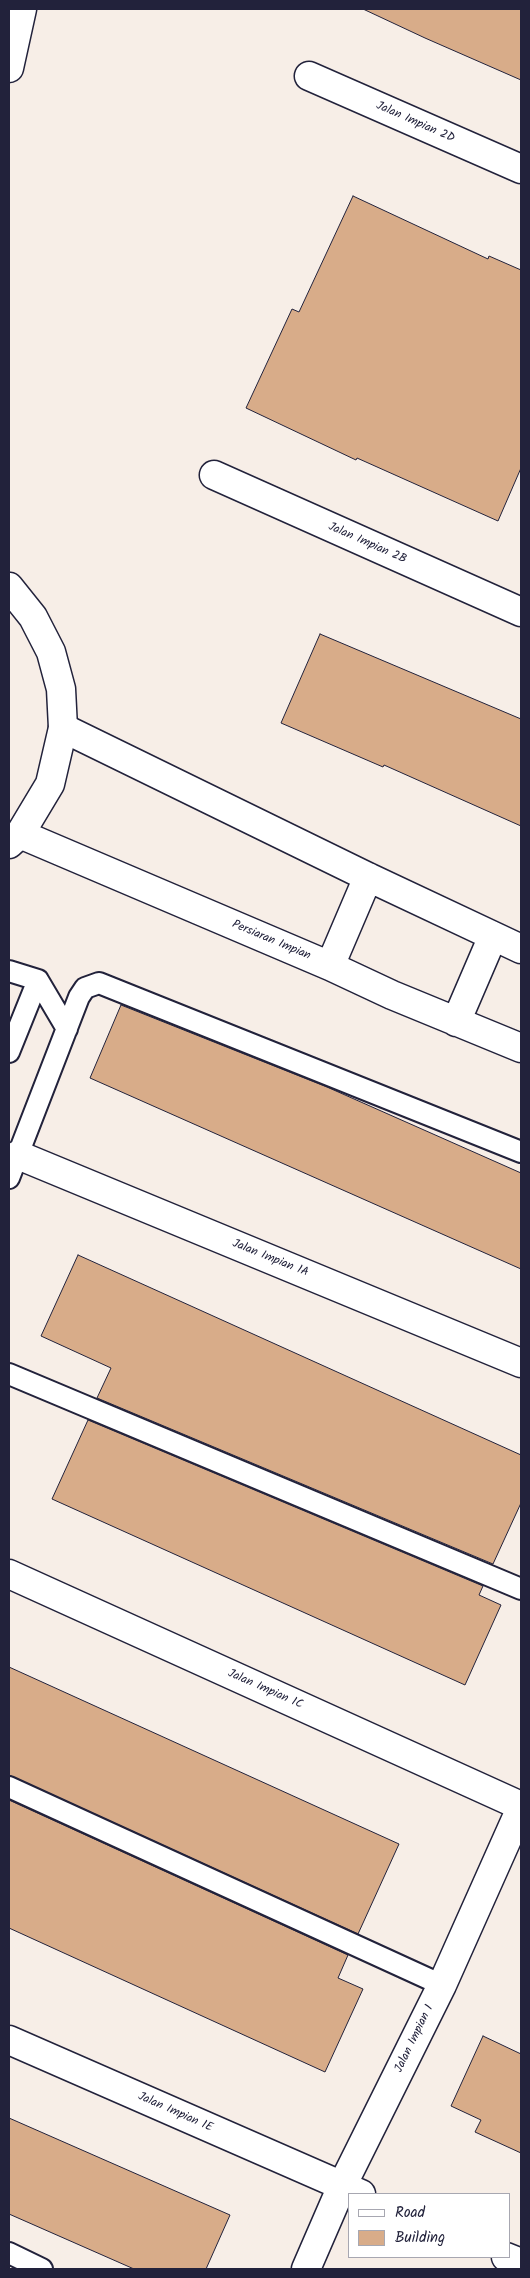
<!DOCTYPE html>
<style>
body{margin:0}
#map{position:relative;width:530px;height:2278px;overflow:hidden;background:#f7eee7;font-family:Kalam,sans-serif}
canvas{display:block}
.frame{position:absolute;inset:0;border:10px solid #22223b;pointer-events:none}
.legend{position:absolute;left:348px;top:2193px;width:162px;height:65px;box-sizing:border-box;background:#fff;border:1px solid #a7a7b1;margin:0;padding:6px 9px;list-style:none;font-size:15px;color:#22223b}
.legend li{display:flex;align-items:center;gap:10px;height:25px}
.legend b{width:25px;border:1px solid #a7a7b1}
</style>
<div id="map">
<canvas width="530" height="2278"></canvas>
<div class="frame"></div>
<ul class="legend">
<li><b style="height:6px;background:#fff"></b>Road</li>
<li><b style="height:14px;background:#d8ac89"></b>Building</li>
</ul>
</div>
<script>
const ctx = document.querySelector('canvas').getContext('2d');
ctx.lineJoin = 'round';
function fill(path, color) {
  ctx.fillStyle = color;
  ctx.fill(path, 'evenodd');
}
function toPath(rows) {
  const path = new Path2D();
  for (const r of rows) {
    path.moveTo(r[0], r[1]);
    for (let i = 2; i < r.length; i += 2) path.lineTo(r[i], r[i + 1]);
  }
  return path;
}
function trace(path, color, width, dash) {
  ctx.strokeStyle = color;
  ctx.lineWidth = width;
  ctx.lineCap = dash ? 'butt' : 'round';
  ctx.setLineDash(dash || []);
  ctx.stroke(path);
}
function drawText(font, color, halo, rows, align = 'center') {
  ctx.font = font + ' Kalam,sans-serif';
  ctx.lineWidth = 5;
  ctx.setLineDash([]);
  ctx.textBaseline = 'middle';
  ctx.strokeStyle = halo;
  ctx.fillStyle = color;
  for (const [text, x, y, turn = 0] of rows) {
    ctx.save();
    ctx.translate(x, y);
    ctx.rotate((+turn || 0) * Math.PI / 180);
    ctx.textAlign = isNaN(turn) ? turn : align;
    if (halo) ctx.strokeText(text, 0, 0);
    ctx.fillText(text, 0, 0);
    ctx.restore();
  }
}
const building = toPath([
 [363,9,521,9,521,80,425,38,363,9],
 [353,196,488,259,489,256,521,270,521,468,498,521,357,458,356,460,246,408,292,309,299,312,353,196],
 [320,634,521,719,521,826,384,765,383,767,281,723,320,634],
 [121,1005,327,1087,521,1173,521,1269,90,1078,121,1005],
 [78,1255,521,1455,521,1503,493,1564,97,1398,111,1368,41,1336,78,1255],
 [88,1420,483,1586,479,1595,501,1605,465,1685,52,1499,88,1420],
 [9,1667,399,1844,358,1934,9,1775,9,1667],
 [9,1800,348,1955,338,1978,363,1989,325,2072,9,1928,9,1800],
 [483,2036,521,2054,521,2153,475,2132,481,2120,451,2106,483,2036],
 [9,2118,230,2215,206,2269,134,2269,9,2214,9,2118]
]);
const service = toPath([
 [9,971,38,980,67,1029],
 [9,1052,38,980],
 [9,1178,79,997,85,988,99,983,521,1152],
 [9,1374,521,1589],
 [9,1787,442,1985],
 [9,2253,42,2269]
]);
const minor = toPath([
 [309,76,521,169],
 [214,475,521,612],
 [63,728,368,877,521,949],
 [20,834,330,966,392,995,521,1048],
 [330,966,368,877],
 [456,1022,493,936],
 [18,1155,521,1363],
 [9,1574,521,1806],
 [9,2040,361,2194],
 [506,2257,521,2263],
 [306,2269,342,2186,442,1985,521,1808]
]);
const tertiary = toPath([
 [9,587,33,617,51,652,61,689,63,728,50,784,20,834,9,844]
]);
const secondary = toPath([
 [9,68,22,9]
]);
const streetNames = [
 ["Jalan Impian 2D",415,123,24],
 ["Jalan Impian 2B",367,544,24],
 ["Persiaran Impian",271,941,23],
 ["Jalan Impian 1A",270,1259,22],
 ["Jalan Impian 1C",265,1690,24],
 ["Jalan Impian 1",415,2039,-64],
 ["Jalan Impian 1E",175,2113,24]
];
fill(building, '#d8ac89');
trace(building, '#22223b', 1);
trace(service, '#22223b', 24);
trace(minor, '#22223b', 31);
trace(tertiary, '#22223b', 31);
trace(secondary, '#22223b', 31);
trace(service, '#fff', 20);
trace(minor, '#fff', 28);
trace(tertiary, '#fff', 28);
trace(secondary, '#fff', 28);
drawText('12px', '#22223b', '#fff', streetNames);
</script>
